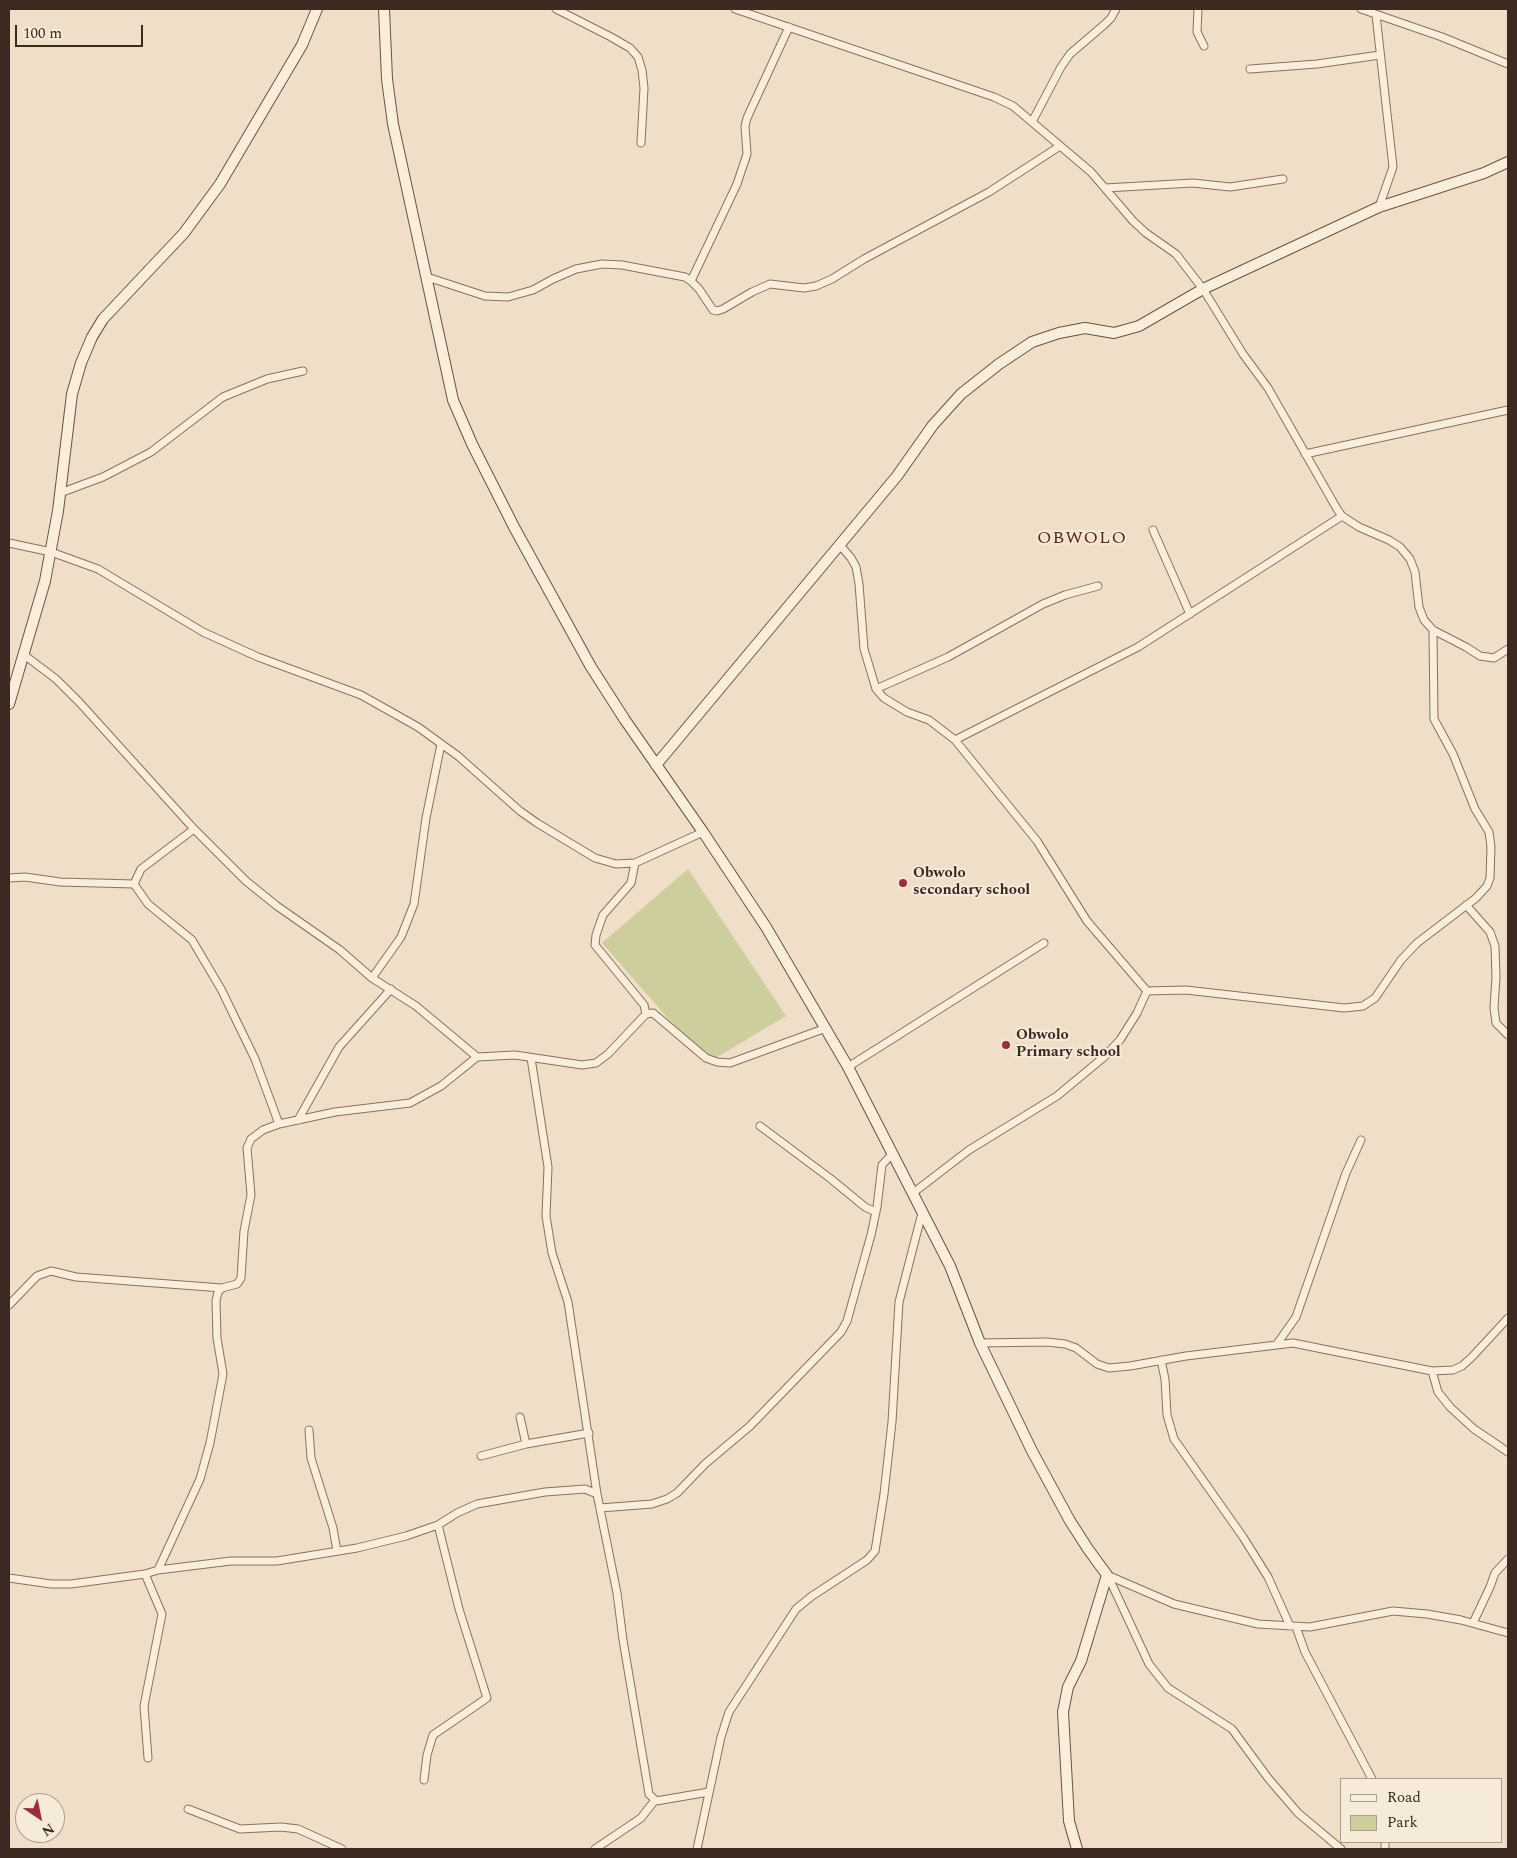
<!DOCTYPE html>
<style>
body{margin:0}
#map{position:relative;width:1517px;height:1858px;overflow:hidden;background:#efdfc8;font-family:Spectral,serif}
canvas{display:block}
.frame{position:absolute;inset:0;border:10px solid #3c2a20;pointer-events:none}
.legend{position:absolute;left:1340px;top:1778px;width:162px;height:65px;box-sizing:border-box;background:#f6ead8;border:1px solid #ac9d8e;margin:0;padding:6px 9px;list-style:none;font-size:15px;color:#3c2a20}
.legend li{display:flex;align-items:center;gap:10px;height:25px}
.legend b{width:25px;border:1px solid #ac9d8e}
.north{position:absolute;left:15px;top:1793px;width:50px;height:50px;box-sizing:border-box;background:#f6ead8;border:1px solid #ac9d8e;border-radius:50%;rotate:146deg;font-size:14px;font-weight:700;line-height:20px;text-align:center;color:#3c2a20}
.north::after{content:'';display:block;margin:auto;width:18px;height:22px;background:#9b2d3c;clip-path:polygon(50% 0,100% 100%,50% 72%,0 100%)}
.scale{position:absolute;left:15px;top:25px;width:128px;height:22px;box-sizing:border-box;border:2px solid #3c2a20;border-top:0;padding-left:6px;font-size:15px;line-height:18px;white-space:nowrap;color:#3c2a20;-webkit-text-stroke:4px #f6ead8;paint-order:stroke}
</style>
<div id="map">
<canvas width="1517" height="1858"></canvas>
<div class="frame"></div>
<ul class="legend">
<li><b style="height:6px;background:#f9eddc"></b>Road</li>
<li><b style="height:14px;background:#cecd9c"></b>Park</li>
</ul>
<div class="north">N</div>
<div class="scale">100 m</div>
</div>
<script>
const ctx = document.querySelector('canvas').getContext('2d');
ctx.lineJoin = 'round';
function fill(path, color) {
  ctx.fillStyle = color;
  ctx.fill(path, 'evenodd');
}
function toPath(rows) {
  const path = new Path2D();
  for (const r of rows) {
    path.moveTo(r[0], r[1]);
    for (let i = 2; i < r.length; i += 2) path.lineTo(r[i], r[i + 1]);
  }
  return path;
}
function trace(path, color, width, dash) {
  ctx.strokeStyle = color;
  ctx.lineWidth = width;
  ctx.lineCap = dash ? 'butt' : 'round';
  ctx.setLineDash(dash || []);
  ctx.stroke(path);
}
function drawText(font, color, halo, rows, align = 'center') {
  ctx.font = font + ' Spectral,serif';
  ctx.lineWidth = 4;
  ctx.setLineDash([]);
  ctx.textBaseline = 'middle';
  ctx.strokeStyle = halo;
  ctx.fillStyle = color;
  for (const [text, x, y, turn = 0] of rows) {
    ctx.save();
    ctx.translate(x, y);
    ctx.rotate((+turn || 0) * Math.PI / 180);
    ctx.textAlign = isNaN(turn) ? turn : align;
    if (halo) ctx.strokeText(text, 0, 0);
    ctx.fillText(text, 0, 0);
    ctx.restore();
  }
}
const green = toPath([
 [688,869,786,1016,707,1063,602,943]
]);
const street = toPath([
 [556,9,611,37,630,48,638,57,642,70,644,88,641,143],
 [735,9,994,97,1013,106,1032,122,1091,172,1133,221,1146,233,1176,254,1203,289,1243,354,1268,388,1337,509,1342,516,1359,527,1389,540,1400,547,1410,559,1415,572,1419,607,1424,620,1433,630,1466,647,1480,656,1494,658,1508,649],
 [1198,9,1197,32,1204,46],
 [1361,9,1442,37,1508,64],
 [1376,15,1393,167,1379,207],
 [1250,69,1317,64,1380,55],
 [1032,122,1061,67,1070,54,1105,24,1111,18,1116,9],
 [1105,188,1193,183,1230,187,1283,179],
 [427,277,485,296,508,297,533,290,553,279,576,269,602,264,622,265,685,277,691,281,699,289,713,310,717,311,723,309,752,292,770,284,804,288,816,286,832,279,864,259,989,192,1060,146],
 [691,281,737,184,747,154,745,126,747,118,789,27],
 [1305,454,1508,410],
 [60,493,103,477,151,452,223,397,267,379,303,371],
 [1153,530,1190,614],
 [9,543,51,552,98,569,203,632,258,657,361,695,418,727,458,756,520,811,537,823,595,858,616,864,635,863,703,832],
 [840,545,851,558,856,567,859,584,864,649,876,689,884,698,907,712,929,720,955,740,1037,841,1087,921,1147,991,1186,990,1344,1008,1363,1006,1375,998,1401,960,1417,943,1476,898,1487,886,1490,878,1491,847,1489,832,1475,809,1453,754,1434,719,1433,630],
 [23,654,56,679,80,703,194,829,246,881,277,906,340,950,372,978,416,1006,477,1057],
 [876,689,948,657,1043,604,1065,595,1098,586],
 [955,740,1138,647,1342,516],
 [635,863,631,883,603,915,596,935,595,945,644,1005,646,1014],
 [9,878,25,877,60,882,134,884,148,904,192,940,221,989,255,1059,279,1124],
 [134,884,141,869,194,829],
 [1466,905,1490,932,1495,946,1496,977,1494,1008,1496,1023,1508,1035],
 [372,978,401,937,414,904,426,818,441,744],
 [531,1058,548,1167,546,1216,552,1253,568,1302,597,1494,617,1593,623,1640,649,1794,656,1801,709,1792],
 [848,1067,1044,943],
 [298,1120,339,1047,391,989],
 [760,1126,831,1179,865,1207,876,1212],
 [913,1193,969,1150,1057,1096,1104,1057,1120,1040,1137,1013,1147,991],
 [9,1305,37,1276,51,1271,76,1277,222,1288],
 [980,1343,1047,1342,1065,1344,1076,1348,1097,1364,1109,1368,1130,1366,1186,1356,1293,1343,1432,1371,1453,1370,1462,1366,1472,1357,1508,1318],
 [1277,1344,1296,1317,1346,1173,1361,1140],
 [1161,1360,1165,1379,1167,1415,1174,1439,1243,1537,1268,1577,1290,1626],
 [1432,1371,1438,1392,1450,1407,1474,1429,1508,1452],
 [520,1417,526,1444],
 [309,1430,311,1458,333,1528,337,1551],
 [481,1456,526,1444,589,1433],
 [600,1508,652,1504,667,1499,677,1493,705,1464,750,1426,841,1332,847,1321,871,1235,877,1207,882,1165,893,1153],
 [158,1570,200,1479,210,1443,223,1374,217,1338,216,1301,218,1292,222,1288,237,1284,241,1278,244,1231,251,1195,247,1148,251,1139,263,1130,279,1124,335,1112,410,1103,441,1086,477,1057,515,1055,582,1065,596,1063,608,1054,646,1014,653,1013,706,1058,717,1062,730,1063,826,1028],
 [145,1574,162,1614,144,1706,148,1758],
 [1107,1575,1174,1604,1258,1624,1310,1627,1393,1611,1427,1614,1461,1620,1508,1633],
 [1108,1576,1149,1664,1168,1688,1232,1729,1268,1778,1298,1813,1341,1849],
 [9,1578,51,1584,71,1584,145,1574,158,1570,231,1561,277,1561,357,1548,406,1536,438,1525,457,1513,477,1504,545,1492,585,1489,597,1494],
 [1473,1623,1490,1587,1495,1573,1508,1559],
 [1296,1627,1305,1652,1372,1779],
 [424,1780,427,1755,433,1735,487,1698,459,1609,438,1525],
 [188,1809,240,1829,281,1827,298,1829,342,1849],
 [1385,1842,1385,1849],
 [595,1849,641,1818,655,1800],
 [697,1849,721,1737,729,1712,796,1609,812,1596,867,1560,875,1551,884,1494,892,1422,899,1302,922,1213]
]);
const secondary = toPath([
 [384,9,387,79,393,124,453,400,472,444,514,527,591,667,625,720,703,832,766,927,848,1067,950,1266,980,1343,1032,1451,1070,1521,1088,1549,1107,1575,1081,1661,1068,1687,1063,1712,1069,1821,1077,1849],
 [9,704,45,581,58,511,72,394,81,363,92,337,103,319,184,233,220,184,302,45,317,9],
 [656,765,897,476,933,425,961,394,999,364,1032,342,1059,333,1085,328,1114,333,1139,326,1203,289,1379,207,1484,173,1508,162]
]);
const markers = [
 [903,883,5,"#9b2d3c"],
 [1006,1045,5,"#9b2d3c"]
];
const poiNames = [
 ["Obwolo",913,874],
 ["secondary school",913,891],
 ["Obwolo",1016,1036],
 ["Primary school",1016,1053]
];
const quarterNames = [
 ["OBWOLO",1082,539]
];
fill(green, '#cecd9c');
trace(street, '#8c705d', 9);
trace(secondary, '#6e5140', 12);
trace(street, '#f9eddc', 7);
trace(secondary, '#f9eddc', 10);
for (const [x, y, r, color] of markers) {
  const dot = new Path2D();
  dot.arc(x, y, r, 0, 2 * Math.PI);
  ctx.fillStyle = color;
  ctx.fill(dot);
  trace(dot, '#f6ead8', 2);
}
drawText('bold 15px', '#3c2a20', '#f6ead8', poiNames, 'left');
ctx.letterSpacing = '1px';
drawText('18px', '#692620', '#f6ead8', quarterNames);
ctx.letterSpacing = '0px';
</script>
